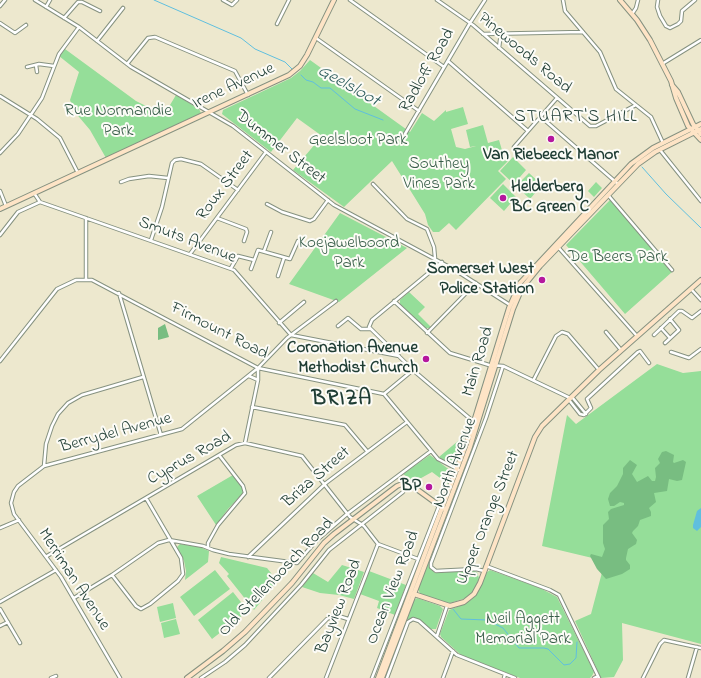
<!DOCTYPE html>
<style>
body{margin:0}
canvas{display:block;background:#ede8ce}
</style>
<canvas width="701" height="678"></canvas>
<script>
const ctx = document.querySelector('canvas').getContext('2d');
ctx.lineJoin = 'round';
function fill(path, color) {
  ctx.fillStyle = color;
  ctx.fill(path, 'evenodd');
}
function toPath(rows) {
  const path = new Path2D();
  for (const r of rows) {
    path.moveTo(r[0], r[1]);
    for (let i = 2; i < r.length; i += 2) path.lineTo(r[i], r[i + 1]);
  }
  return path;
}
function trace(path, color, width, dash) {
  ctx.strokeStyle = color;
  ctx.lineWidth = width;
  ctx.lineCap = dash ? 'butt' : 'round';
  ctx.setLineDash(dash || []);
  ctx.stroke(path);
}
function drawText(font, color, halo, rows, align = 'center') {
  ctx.font = font + ' "Indie Flower",sans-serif';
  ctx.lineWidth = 4;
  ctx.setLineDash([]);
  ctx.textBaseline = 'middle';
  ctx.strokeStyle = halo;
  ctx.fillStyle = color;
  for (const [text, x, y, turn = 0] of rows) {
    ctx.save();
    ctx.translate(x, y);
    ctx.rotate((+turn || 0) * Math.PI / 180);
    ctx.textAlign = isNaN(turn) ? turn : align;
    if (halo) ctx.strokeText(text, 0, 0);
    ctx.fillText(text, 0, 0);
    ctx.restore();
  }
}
const green = toPath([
 [65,49,136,101,164,115,176,95,199,109,201,113,106,158,90,130,74,111,70,100,79,72,59,56],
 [310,60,410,132,422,113,434,121,446,110,446,112,463,107,468,124,451,129,456,147,465,149,476,146,470,147,466,130,483,125,488,143,499,140,504,157,508,161,498,171,506,179,456,230,449,223,439,232,433,232,428,225,425,214,392,161,344,207,293,170,322,136,297,118,271,152,222,114,223,110,291,78,300,71],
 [513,157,526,170,514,184,500,171],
 [529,173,542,185,530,199,516,186],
 [596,182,602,188,594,197,588,191],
 [503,184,516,197,504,211,490,198],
 [610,200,672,272,625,314,566,245],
 [340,213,407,248,339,302,289,284],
 [409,292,425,307,418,314,431,327,430,328,425,328,400,304,400,300],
 [657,364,683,373,701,371,701,644,622,623,623,660,614,677,601,678,575,621,591,614,605,561,542,546,567,415,576,424],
 [465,435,456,464,451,465,439,457],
 [430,455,451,471,452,475,448,484,432,472,414,482,403,474],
 [233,475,242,487,243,493,228,509,216,525,197,496],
 [180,544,200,547,209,551,208,562,185,580,186,571,184,561,177,547],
 [221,557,267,568,271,573,274,581,273,587,254,610,227,576,229,574,219,563],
 [428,562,431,569,435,573,473,570,477,572,479,578,474,591,466,598,450,603,440,602,420,594,418,588],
 [342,565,364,572,354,599,339,595,320,593,302,587,313,573,328,582],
 [215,570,230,589,194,616,180,597],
 [490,570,540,588,557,597,594,672,592,676,590,678,520,678,461,655,441,637,440,634,449,610,465,604,472,599,479,590,486,573],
 [369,571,406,585,395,615,377,608,379,601,360,594],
 [233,592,248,611,212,639,198,620],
 [417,598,440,606,443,609,436,629,431,629,416,618,406,620,413,601],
 [173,603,176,618,160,622,157,607],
 [176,619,180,634,164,638,161,623]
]);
const forest = toPath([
 [165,324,169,337,158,340,158,328],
 [666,451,674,455,673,462,674,463,683,460,686,462,682,480,677,481,669,479,667,491,654,493,656,502,649,508,651,512,651,516,640,520,638,526,633,531,632,533,637,540,636,544,628,549,626,558,626,560,630,565,630,569,622,574,606,579,597,569,590,556,591,554,602,557,605,549,603,543,603,525,609,519,608,512,611,509,624,505,624,503,620,502,614,506,610,506,608,499,610,493,617,486,623,474,623,468,630,460,637,465,632,474,637,482,648,476,652,481,655,481,656,477,655,468,660,463,658,459,662,452]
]);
const water = toPath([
 [701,508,701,527,697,531,693,528,693,525,697,511]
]);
const stream = toPath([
 [154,0,241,38,255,49,285,62,292,69],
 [301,75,306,80,313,82,321,88,330,88,355,109,383,120],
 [642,167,666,194,701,228],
 [453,609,461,619,487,620,503,628,519,648,544,648,548,649,564,665,570,664,576,658,577,642]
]);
const street = toPath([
 [35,0,79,27,131,67,233,126,334,205,455,270,510,305],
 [223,0,232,5,237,0],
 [350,0,444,67],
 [437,0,473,25,590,126,596,126,636,105],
 [563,0,565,11,600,52,616,89,651,117,663,143],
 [658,0,657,7,660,16,666,26,670,28,678,24,681,21,682,11,695,0],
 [0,6,5,0],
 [46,7,50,0],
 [632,14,636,8,638,0],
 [64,18,78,2,82,2,100,11],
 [0,23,15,33,26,25],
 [277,24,289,0],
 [483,34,583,32],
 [316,38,419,111],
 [97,41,123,8],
 [499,48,500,40,504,34],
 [448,61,528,131],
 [127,64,148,38,155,37,235,71,248,95],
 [662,64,701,40],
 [36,65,37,72],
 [27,67,39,64,54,66],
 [0,96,37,119,60,138,78,173],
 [541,117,618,184],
 [405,134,470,23,485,0],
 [514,147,557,98],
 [660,150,701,201],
 [0,153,18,134,42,98,59,54,79,27],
 [121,182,129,179,149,176,168,178],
 [373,184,407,219,427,229,434,247,435,258],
 [0,191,6,206],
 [34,193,40,202,234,270,291,335,399,356],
 [608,195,672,270],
 [267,204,282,212,310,221,314,219,328,200],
 [217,218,246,229,247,232,244,241],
 [0,235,18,212,40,202],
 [151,240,162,207,172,163,175,160,181,159,201,164,238,190],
 [558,247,637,336],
 [264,251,271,232],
 [190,254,266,152],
 [442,262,372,320,369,327,414,371,474,422],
 [231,268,238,256,254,260],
 [251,269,258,250,290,259,298,241],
 [278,276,284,258],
 [86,279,86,218],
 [691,289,701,300],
 [119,293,161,435],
 [394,301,450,353,489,365,503,366,570,398],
 [279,323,304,302],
 [338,326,348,318,361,329,370,329],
 [661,328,670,338],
 [606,332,621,350],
 [427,333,476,283],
 [654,335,679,311,682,311,692,318,701,311],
 [665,343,679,330,670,319],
 [671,352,689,358,701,349],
 [0,361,57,289,76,280,92,280,258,368,384,394,438,459,461,471],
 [249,376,258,380],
 [534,379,556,336,562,332,568,334,599,370],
 [384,394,413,370],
 [572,397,586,414],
 [569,400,580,414,584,415,591,408,587,399,638,352,640,351,649,363],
 [252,407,345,425,367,451],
 [245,443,258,380,258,368],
 [44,466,46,444,52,426,58,414,68,403,82,395,143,377],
 [0,528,19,520],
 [208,548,208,543,218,525,245,493,243,486,219,455],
 [47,556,236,445,245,443,302,456,350,517,364,526,378,544,418,559],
 [248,557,326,483,407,422],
 [486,566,550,590,559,595,599,678],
 [484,571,476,569,436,571,431,567,431,563,486,418,503,366],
 [112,575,136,606,141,609,150,604,178,581,183,574,181,558,146,498],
 [74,598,112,575,158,543,169,540,203,546,213,550,229,554,297,563,317,540,347,514,431,451],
 [0,602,56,570],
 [0,609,20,643],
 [0,626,8,622],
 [437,636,447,606],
 [51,678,56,676],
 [120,678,61,577,14,514,11,503,14,492,18,486,44,466,182,429,258,368,287,338,336,301],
 [201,678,225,662,245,645,301,585,329,550,403,492],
 [269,678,327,619,335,615,348,619],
 [326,678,378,544],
 [372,678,439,506],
 [387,678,408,622,413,619,419,621,457,655,515,678],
 [443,678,453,651],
 [504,678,505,674],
 [594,678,598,676],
 [643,678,660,644,664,640,701,648],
 [688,678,697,647]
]);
const secondary = toPath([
 [620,0,637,20,650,40,671,81,676,98,688,126,701,140],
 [672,85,678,92,693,124,701,134],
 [0,209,289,75,300,66,307,55,334,0],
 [411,593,450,606,464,602,474,594,480,583,535,437,542,426,599,370,701,280],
 [187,678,223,651,245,632,292,583,324,543,334,534,397,486,402,484,411,485,444,509],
 [378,678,471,431,509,308,520,283,631,164,653,148,701,124],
 [382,678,470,447,513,309,522,288,540,266,638,164,655,152,701,129]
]);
const markers = [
 [551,139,4,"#b5179e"],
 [503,198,4,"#b5179e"],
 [542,280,4,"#b5179e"],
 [426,359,4,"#b5179e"],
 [429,487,4,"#b5179e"]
];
const streetNames = [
 ["Pinewoods Road",524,54,40],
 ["Radloff Road",428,71,-60],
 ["Irene Avenue",234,87,-25],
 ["Dummer Street",280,148,38],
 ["Roux Street",226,186,-53],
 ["Smuts Avenue",187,241,21],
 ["Firmount Road",219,332,27],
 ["Main Road",479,362,-73],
 ["Berrydel Avenue",116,434,-15],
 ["Cyprus Road",190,459,-29],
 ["North Avenue",456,463,-69],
 ["Briza Street",317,478,-41],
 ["Upper Orange Street",489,518,-68],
 ["Old Stellenbosch Road",277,578,-46],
 ["Merriman Avenue",73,580,57],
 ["Ocean View Road",394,588,-69],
 ["Bayview Road",340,607,-69]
];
const parkNames = [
 ["Rue Normandie",118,112],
 ["Park",118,132],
 ["Geelsloot Park",358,141],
 ["Southey",439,165],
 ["Vines Park",439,185],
 ["Koejawelboord",349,244],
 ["Park",349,264],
 ["De Beers Park",618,258],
 ["Neil Aggett",523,620],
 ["Memorial Park",523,640]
];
const poiNames = [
 ["Van Riebeeck Manor",551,156,"center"],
 ["Helderberg",511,188,"left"],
 ["BC Green C",511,208,"left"],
 ["Somerset West",534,270],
 ["Police Station",534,290],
 ["Coronation Avenue",418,349],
 ["Methodist Church",418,369],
 ["BP",421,487]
];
const waterNames = [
 ["Geelsloot",348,87,29]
];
const neighbourhoodNames = [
 ["STUART'S HILL",576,118]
];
const districtNames = [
 ["BRIZA",342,401]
];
fill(green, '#95de99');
fill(forest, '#78bd81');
fill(water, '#60bfde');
trace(stream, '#60bfde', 1);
trace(street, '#869281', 4.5);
trace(secondary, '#869281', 6);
trace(street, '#fff', 2.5);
trace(secondary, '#fee4c6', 4);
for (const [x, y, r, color] of markers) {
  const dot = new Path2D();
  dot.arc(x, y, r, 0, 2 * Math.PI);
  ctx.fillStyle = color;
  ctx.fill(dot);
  trace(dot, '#fdfcf7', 1.5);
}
drawText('17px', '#1f3d34', '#fdfcf7', streetNames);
drawText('17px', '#375d48', '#fdfcf7', parkNames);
drawText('bold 17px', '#1f3d34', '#fdfcf7', poiNames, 'right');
drawText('italic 18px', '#2f5e5e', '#fdfcf7', waterNames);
ctx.letterSpacing = '1px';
drawText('18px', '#1f3d34', '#fdfcf7', neighbourhoodNames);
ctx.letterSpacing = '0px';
ctx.letterSpacing = '1px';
drawText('bold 21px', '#1f3d34', '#fdfcf7', districtNames);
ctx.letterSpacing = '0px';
</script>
